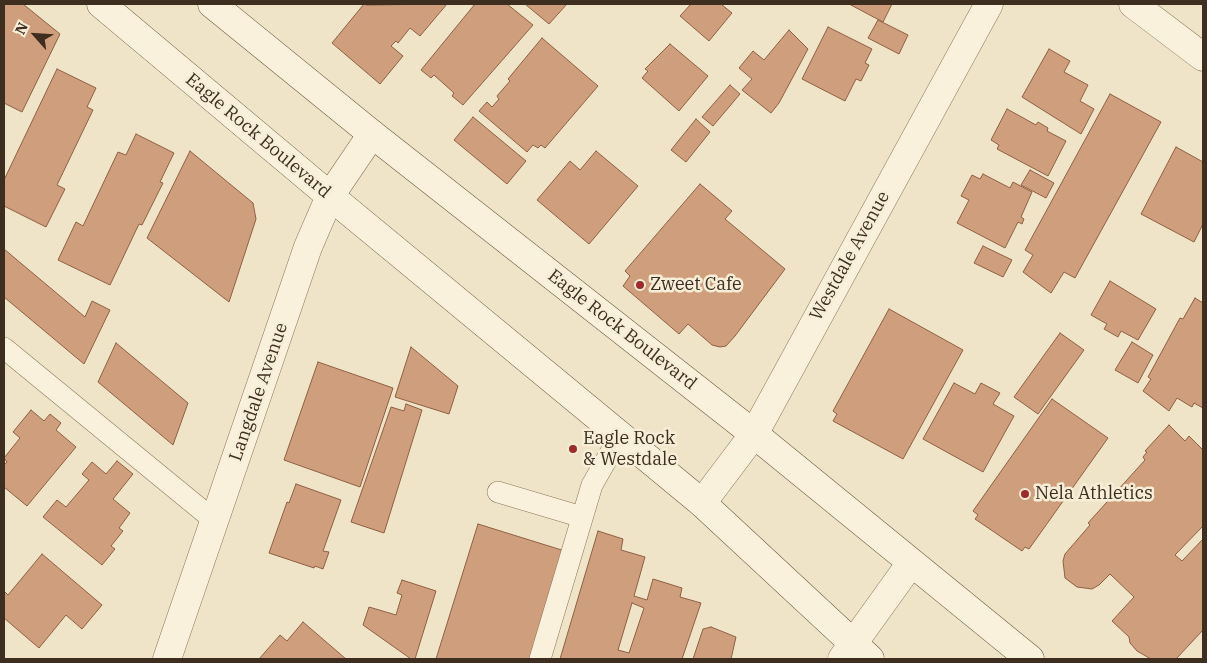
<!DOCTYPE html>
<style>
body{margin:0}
#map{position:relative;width:1207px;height:663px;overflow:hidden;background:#f0e4c8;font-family:"IBM Plex Serif",serif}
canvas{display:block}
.frame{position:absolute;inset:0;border:5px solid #3d2e20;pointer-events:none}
.north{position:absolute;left:10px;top:10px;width:50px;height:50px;-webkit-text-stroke:4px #f7eed8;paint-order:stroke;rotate:296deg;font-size:14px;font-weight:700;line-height:20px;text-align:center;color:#3d2e20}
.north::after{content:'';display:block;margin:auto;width:18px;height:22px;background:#3d2e20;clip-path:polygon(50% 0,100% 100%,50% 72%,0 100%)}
</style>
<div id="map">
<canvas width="1207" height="663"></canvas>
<div class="frame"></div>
<div class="north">N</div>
</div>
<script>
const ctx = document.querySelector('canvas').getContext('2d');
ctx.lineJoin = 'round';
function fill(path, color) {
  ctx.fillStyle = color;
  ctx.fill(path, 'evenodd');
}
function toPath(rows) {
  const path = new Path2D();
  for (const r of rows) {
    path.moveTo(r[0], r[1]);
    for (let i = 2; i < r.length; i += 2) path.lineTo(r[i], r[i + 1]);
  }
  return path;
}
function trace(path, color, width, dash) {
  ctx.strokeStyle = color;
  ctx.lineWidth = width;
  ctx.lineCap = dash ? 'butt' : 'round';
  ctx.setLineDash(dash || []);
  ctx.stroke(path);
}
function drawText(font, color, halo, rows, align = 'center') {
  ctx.font = font + ' "IBM Plex Serif",serif';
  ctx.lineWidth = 5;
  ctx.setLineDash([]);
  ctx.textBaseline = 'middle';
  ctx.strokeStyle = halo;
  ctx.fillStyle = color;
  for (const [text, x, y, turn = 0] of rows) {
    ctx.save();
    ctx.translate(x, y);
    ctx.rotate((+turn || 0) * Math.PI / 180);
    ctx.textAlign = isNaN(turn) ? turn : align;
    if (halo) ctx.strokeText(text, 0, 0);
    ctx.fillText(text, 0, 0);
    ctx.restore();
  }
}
const building = toPath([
 [4,4,23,4,60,34,22,112,4,103,4,4],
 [364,4,367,5,447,4,420,36,410,28,398,43,396,41,391,46,403,56,380,84,332,43,364,4],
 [475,4,507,4,533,25,463,105,452,96,454,93,434,75,431,78,421,70,475,4],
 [525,4,567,4,549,24,525,4],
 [691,4,721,4,732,13,709,41,680,16,691,4],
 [849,4,892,4,883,22,849,4],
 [878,20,908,35,899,54,868,38,878,20],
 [828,27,872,49,865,63,869,65,861,81,856,79,845,101,802,79,828,27],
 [789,30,808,49,779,103,771,113,742,90,752,79,739,68,753,51,764,60,789,30],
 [542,38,598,86,545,148,541,145,538,148,533,145,527,152,479,111,487,102,492,107,499,99,497,96,510,81,508,79,542,38],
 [670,44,708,76,679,111,642,78,648,71,645,69,670,44],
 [1049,49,1070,61,1064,72,1088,85,1080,101,1094,109,1081,134,1022,97,1049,49],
 [57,69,96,88,87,107,93,110,57,185,65,189,46,227,4,206,4,180,57,69],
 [730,85,740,94,713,126,702,117,730,85],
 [1110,94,1161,122,1075,278,1064,272,1051,293,1023,272,1033,255,1025,250,1110,94],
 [1007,109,1036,125,1038,122,1048,128,1047,131,1066,141,1048,176,997,149,999,145,991,140,1007,109],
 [473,117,526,161,507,184,454,140,473,117],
 [696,119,710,132,686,162,671,150,696,119],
 [136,134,174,153,160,182,163,183,142,225,139,224,110,285,58,260,76,222,83,226,118,152,126,155,136,134],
 [1176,147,1203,162,1203,224,1194,242,1141,214,1176,147],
 [190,151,253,203,256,219,229,302,147,238,190,151],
 [596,151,638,186,589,244,537,200,570,161,580,170,596,151],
 [1030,170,1054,183,1046,198,1021,185,1030,170],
 [983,174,1010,188,1013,182,1032,192,1021,217,1024,219,1022,224,1018,222,1005,248,957,223,969,200,961,196,972,175,980,179,983,174],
 [700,184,732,211,725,219,785,269,735,336,726,346,720,347,712,345,688,324,679,334,623,286,630,276,625,271,700,184],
 [983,246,1012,260,1003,277,974,263,983,246],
 [4,249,85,317,92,301,110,310,84,364,4,297,4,249],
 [1110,281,1156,309,1138,340,1121,331,1118,337,1104,329,1107,324,1091,315,1110,281],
 [1195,298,1203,303,1203,408,1194,403,1192,407,1177,398,1169,411,1143,391,1151,379,1148,377,1180,318,1183,319,1195,298],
 [889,309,963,350,903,459,833,421,837,414,833,411,889,309],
 [1060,333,1084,350,1038,414,1014,397,1060,333],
 [1132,342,1153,355,1138,383,1115,370,1132,342],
 [116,343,188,403,173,445,98,382,116,343],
 [411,347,458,386,449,414,395,397,411,347],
 [318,362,393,388,360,487,284,460,318,362],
 [954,383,975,394,981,383,1000,393,993,404,1014,416,983,472,923,439,954,383],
 [1052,399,1108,438,1029,549,1025,547,1022,551,975,519,978,515,973,511,1052,399],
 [406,404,422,410,384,533,351,522,391,407,404,411,406,404],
 [31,410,44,421,50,414,61,423,56,430,76,447,27,506,4,487,4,465,7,462,4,458,20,438,13,432,31,410],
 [1169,425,1185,441,1189,436,1203,450,1203,526,1175,555,1182,561,1203,539,1203,630,1176,659,1151,659,1137,651,1130,643,1129,637,1112,621,1134,597,1110,574,1099,585,1092,589,1077,587,1065,578,1063,561,1065,554,1090,525,1088,523,1145,460,1143,457,1147,452,1145,451,1169,425],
 [117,461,133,474,113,499,130,513,119,528,123,531,111,546,115,549,102,565,43,517,57,500,66,507,89,480,82,474,92,462,106,474,117,461],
 [296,484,341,500,323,551,329,552,323,569,315,566,314,568,269,553,287,502,289,503,296,484],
 [478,524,568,552,535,659,436,659,478,524],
 [598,531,623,539,621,550,645,557,634,596,647,600,653,579,682,588,680,597,701,603,682,659,560,659,598,531],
 [632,603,644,608,629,653,618,650,632,603],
 [42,554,102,605,82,629,66,615,39,648,4,618,4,591,8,595,42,554],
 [402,580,436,591,415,659,411,659,363,625,369,607,396,615,402,595,397,593,402,580],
 [303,622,346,659,259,659,280,635,287,641,303,622],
 [711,627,736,637,731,659,693,659,703,629,711,627]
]);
const lane = toPath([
 [4,348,215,521],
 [498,492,582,517],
 [540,659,592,485,620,436]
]);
const street = toPath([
 [1133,4,1203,57],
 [702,503,754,434,989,4],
 [167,659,308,247,330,196,372,134],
 [842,659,911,563]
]);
const secondary = toPath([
 [101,4,330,196,702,503,870,659],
 [212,4,372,134,754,434,1030,659]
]);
const markers = [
 [640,285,5,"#9e2a2b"],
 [573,449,5,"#9e2a2b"],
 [1025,494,5,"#9e2a2b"]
];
const streetNames = [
 ["Eagle Rock Boulevard",258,136,40],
 ["Westdale Avenue",850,256,-61],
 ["Eagle Rock Boulevard",622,330,38],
 ["Langdale Avenue",259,392,-71]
];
const poiNames = [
 ["Zweet Cafe",650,285],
 ["Eagle Rock",583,439],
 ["& Westdale",583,460],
 ["Nela Athletics",1035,494]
];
fill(building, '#cf9f7d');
trace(building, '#8d5f41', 1);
trace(lane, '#8d765c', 22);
trace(street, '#8d765c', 29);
trace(secondary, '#6f573f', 29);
trace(lane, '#faf1dc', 21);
trace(street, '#faf1dc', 28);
trace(secondary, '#faf1dc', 28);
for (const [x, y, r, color] of markers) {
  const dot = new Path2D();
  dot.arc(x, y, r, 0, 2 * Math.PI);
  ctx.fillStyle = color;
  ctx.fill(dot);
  trace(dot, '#f7eed8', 2);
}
drawText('18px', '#3d2e20', '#f7eed8', streetNames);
drawText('18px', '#3d2e20', '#f7eed8', poiNames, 'left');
</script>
